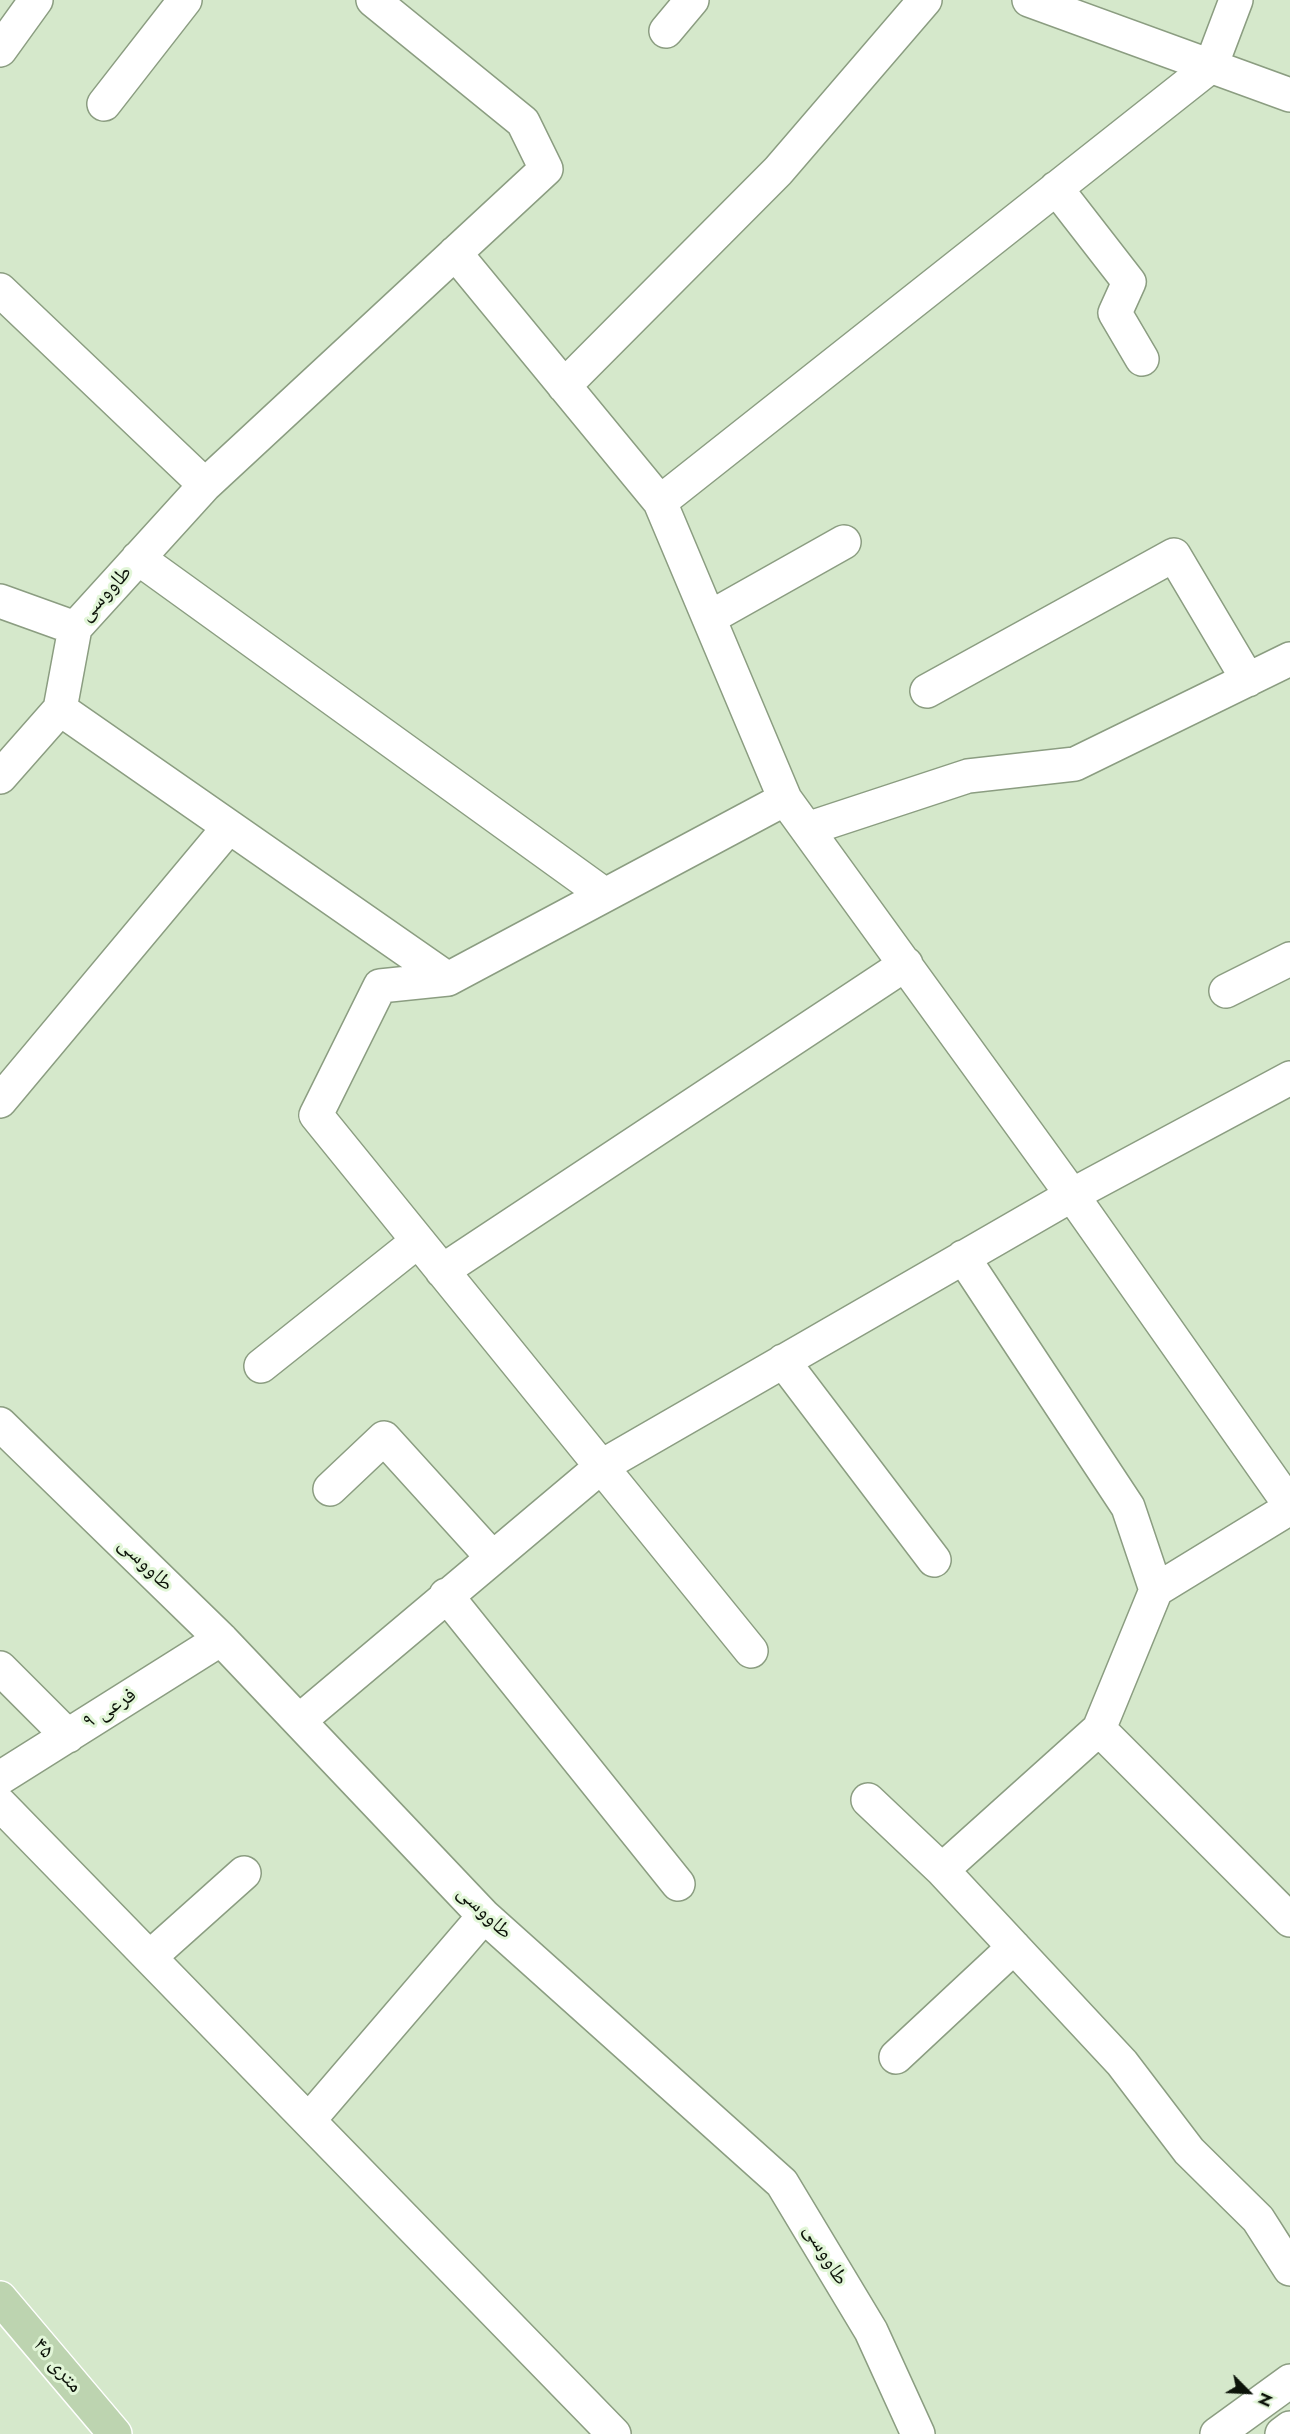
<!DOCTYPE html>
<meta charset="utf-8">
<style>
body{margin:0}
#map{position:relative;width:1290px;height:2434px;overflow:hidden;background:#d5e8cb;font-family:Jost,sans-serif}
canvas{display:block}
.north{position:absolute;left:1218px;top:2362px;width:60px;height:60px;-webkit-text-stroke:4px #e2f6d8;paint-order:stroke;rotate:114deg;font-size:16px;font-weight:700;line-height:24px;text-align:center;color:#0c1309}
.north::after{content:'';display:block;margin:auto;width:21px;height:27px;background:#0c1309;clip-path:polygon(50% 0,100% 100%,50% 72%,0 100%)}
</style>
<div id="map">
<canvas width="1290" height="2434"></canvas>
<div class="north">N</div>
</div>
<script>
const ctx = document.querySelector('canvas').getContext('2d');
ctx.lineJoin = 'round';
function toPath(rows) {
  const path = new Path2D();
  for (const r of rows) {
    path.moveTo(r[0], r[1]);
    for (let i = 2; i < r.length; i += 2) path.lineTo(r[i], r[i + 1]);
  }
  return path;
}
function trace(path, color, width, dash) {
  ctx.strokeStyle = color;
  ctx.lineWidth = width;
  ctx.lineCap = dash ? 'butt' : 'round';
  ctx.setLineDash(dash || []);
  ctx.stroke(path);
}
function drawText(font, color, halo, rows, align = 'center') {
  ctx.font = font + ' Jost,"Noto Naskh Arabic",sans-serif';
  ctx.lineWidth = 6;
  ctx.setLineDash([]);
  ctx.textBaseline = 'middle';
  ctx.strokeStyle = halo;
  ctx.fillStyle = color;
  for (const [text, x, y, turn = 0] of rows) {
    ctx.save();
    ctx.translate(x, y);
    ctx.rotate((+turn || 0) * Math.PI / 180);
    ctx.textAlign = isNaN(turn) ? turn : align;
    if (halo) ctx.strokeText(text, 0, 0);
    ctx.fillText(text, 0, 0);
    ctx.restore();
  }
}
const minor = toPath([
 [666,31,692,0],
 [0,50,36,0],
 [104,104,185,0],
 [1056,188,1129,282,1115,313,1142,359],
 [455,253,660,502,785,799,1072,1195,1290,1505],
 [0,290,205,485],
 [564,386,778,171,925,0],
 [660,502,1211,66,1236,0],
 [138,558,605,895],
 [0,601,75,628],
 [709,618,844,542],
 [927,691,1174,555,1248,680],
 [60,709,448,979,785,799],
 [0,777,60,709,75,628,205,485,546,169,523,122,373,0],
 [807,829,968,776,1075,764,1290,659],
 [448,979,380,986,316,1115,751,1651],
 [1226,991,1290,959],
 [0,1101,229,827],
 [963,1257,1128,1507,1156,1590],
 [442,1271,906,964],
 [783,1361,934,1560],
 [261,1366,418,1241],
 [0,1424,221,1639,484,1916,782,2183,871,2331,918,2434],
 [330,1489,384,1438,492,1557],
 [446,1595,678,1884],
 [0,1668,68,1736],
 [299,1721,602,1466,1072,1195,1290,1078],
 [1099,1729,1290,1920],
 [0,1778,221,1639],
 [868,1800,942,1870,1122,2063,1189,2151,1258,2219,1290,2269],
 [0,1804,614,2434],
 [942,1870,1099,1729,1156,1590,1290,1508],
 [150,1957,244,1873],
 [896,2057,1014,1947],
 [309,2120,484,1916]
]);
const tertiary = toPath([
 [1029,0,1290,95],
 [1217,2434,1290,2381],
 [1282,2434,1290,2428]
]);
const primary = toPath([
 [0,2298,115,2434]
]);
const streetNames = [
 ["طاووسی",106,594,-47],
 ["طاووسی",145,1565,44],
 ["فرعی ۹",110,1709,-32],
 ["طاووسی",484,1913,44],
 ["طاووسی",825,2255,59],
 ["۴۵ متری",57,2366,50]
];
trace(minor, '#8b9d81', 36);
trace(tertiary, '#8b9d81', 36);
trace(primary, '#fff', 36);
trace(minor, '#fff', 33);
trace(tertiary, '#fff', 33);
trace(primary, '#bdd4b0', 33);
drawText('21px', '#0c1309', '#e2f6d8', streetNames);
</script>
